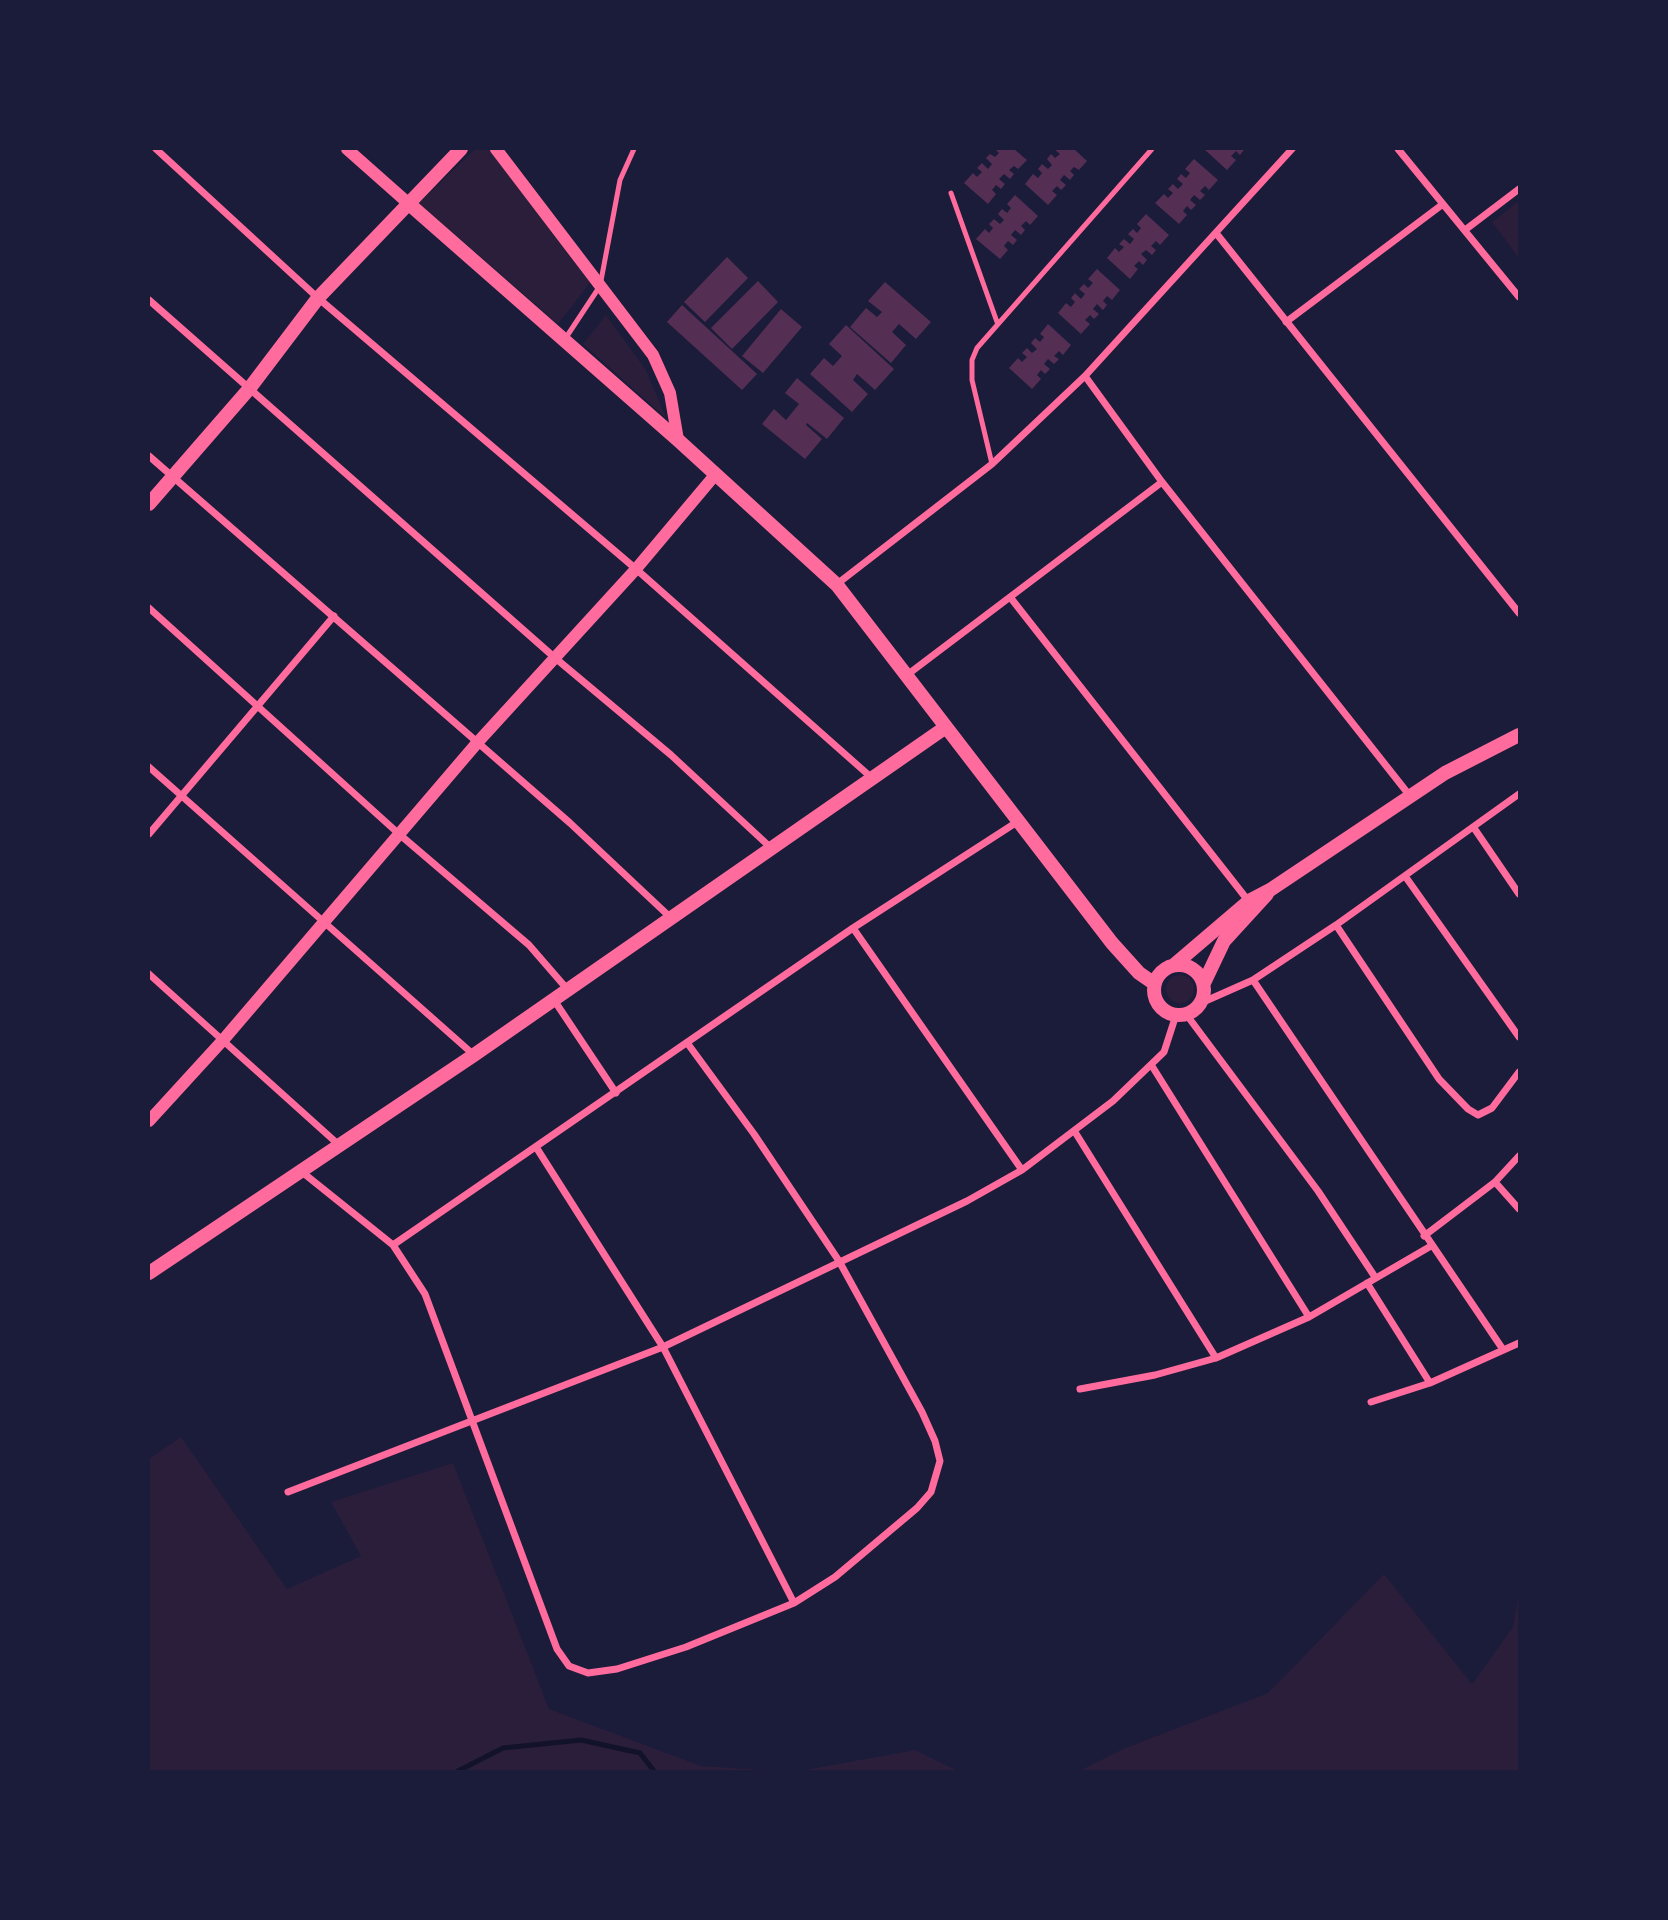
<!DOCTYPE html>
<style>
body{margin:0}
#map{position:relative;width:1668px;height:1920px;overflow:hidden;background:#1b1b3a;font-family:"Crimson Pro",serif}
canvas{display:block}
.frame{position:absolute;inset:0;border:150px solid #1b1b3a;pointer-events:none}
</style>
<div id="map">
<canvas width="1668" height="1920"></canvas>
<div class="frame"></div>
</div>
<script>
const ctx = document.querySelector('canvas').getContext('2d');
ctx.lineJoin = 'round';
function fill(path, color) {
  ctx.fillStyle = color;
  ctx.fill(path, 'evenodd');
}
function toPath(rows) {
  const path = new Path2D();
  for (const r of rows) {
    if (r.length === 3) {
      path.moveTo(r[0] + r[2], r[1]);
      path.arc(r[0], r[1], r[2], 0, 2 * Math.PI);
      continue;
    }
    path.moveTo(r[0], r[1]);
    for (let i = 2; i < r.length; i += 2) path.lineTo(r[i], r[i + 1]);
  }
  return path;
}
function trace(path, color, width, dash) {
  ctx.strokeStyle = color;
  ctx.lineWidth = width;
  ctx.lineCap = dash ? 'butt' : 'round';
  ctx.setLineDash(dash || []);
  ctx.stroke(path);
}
const green = toPath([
 [475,149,489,149,590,283,558,324,419,203],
 [1519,201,1519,258,1492,222],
 [606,315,646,370,666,418,583,344],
 [1180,989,14],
 [181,1437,287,1589,361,1556,331,1502,453,1463,549,1709,701,1766,778,1771,149,1771,149,1459],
 [1384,1574,1472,1684,1513,1627,1519,1593,1519,1771,1079,1771,1123,1749,1268,1693],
 [915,1750,958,1771,799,1771]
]);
const stream = toPath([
 [458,1771,503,1748,581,1740,640,1753,654,1771]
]);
const building = toPath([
 [995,149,1014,149,1027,160,1018,169,1014,166,1009,170,1014,174,1010,179,1004,174,999,179,1005,184,1001,189,996,185,992,190,996,194,988,204,964,183,973,173,977,177,982,172,977,168,982,163,988,169,992,164,986,158,990,154,995,157,999,153],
 [1054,149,1074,149,1087,161,1079,170,1074,167,1070,171,1074,175,1070,180,1064,175,1060,180,1066,185,1061,190,1057,186,1052,191,1057,195,1048,205,1025,184,1033,174,1038,178,1042,173,1038,169,1042,164,1048,169,1052,165,1047,159,1051,154,1055,158,1060,154],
 [1204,149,1243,149,1244,150,1240,155,1236,151,1231,156,1236,160,1227,170],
 [1194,159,1218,180,1209,190,1205,186,1200,191,1205,195,1200,200,1194,195,1190,200,1196,205,1191,210,1187,206,1183,211,1187,215,1179,224,1155,203,1164,194,1168,198,1173,193,1168,189,1173,184,1178,189,1183,184,1177,179,1181,174,1186,178,1190,173,1185,169],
 [1015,195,1038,216,1030,225,1026,221,1021,226,1025,230,1021,235,1015,230,1011,235,1017,240,1013,245,1008,241,1004,246,1008,250,1000,259,976,239,985,229,989,233,993,228,989,224,994,219,1000,224,1004,220,998,214,1002,209,1007,213,1011,208,1007,204],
 [1146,214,1169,235,1160,245,1156,241,1151,246,1156,250,1152,255,1146,250,1141,254,1147,260,1143,265,1139,261,1134,266,1138,269,1130,279,1107,258,1115,248,1119,252,1124,247,1119,244,1124,239,1130,244,1134,239,1128,234,1133,229,1137,233,1141,228,1137,224],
 [727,257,748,278,705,322,684,302],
 [1097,269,1120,290,1112,300,1107,296,1103,301,1107,305,1103,310,1097,304,1093,309,1099,314,1094,319,1090,315,1085,320,1090,324,1081,334,1058,313,1066,303,1071,307,1075,302,1071,298,1075,293,1081,299,1085,294,1079,289,1084,284,1088,288,1093,283,1088,279],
 [758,281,778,302,732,349,711,328],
 [885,282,931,322,916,339,899,324,892,332,906,345,891,363,850,327,866,308,877,317,882,312,868,301],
 [682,305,757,374,742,390,667,322],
 [781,309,802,327,763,373,742,356],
 [1048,324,1071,345,1063,355,1059,351,1054,356,1059,359,1054,364,1048,359,1044,364,1050,369,1045,374,1041,370,1037,375,1041,379,1032,389,1009,368,1018,358,1022,362,1027,357,1022,353,1027,348,1032,353,1037,349,1031,343,1035,338,1040,342,1044,337,1040,334],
 [846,325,894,369,875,390,857,374,853,380,868,394,852,412,810,374,824,358,833,366,842,356,829,344],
 [797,378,844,418,827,439,807,423,806,425,822,439,805,459,762,424,774,409,786,420,799,404,785,393]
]);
const service = toPath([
 [951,193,997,322],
 [565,339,600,286,620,180,634,149],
 [992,464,972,380,972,360,977,348,1152,149]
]);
const minor = toPath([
 [156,149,318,298,636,569,872,778],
 [1398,149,1519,297],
 [1465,230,1519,189],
 [1216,233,1519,613],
 [149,300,554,657,671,755,770,847],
 [1286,322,1443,204],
 [1085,376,1162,482,1410,796],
 [149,456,570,823,670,917],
 [837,584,992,464,1085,376,1292,149],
 [1010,597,1250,903],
 [149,608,399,834,529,945,568,990],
 [907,675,1162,482],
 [149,767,474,1055],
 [1474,828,1519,894],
 [149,834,334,616],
 [1405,876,1519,1037],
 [1336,925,1439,1079,1468,1109,1478,1115,1492,1108,1519,1072],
 [853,928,1022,1170],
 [149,974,339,1145],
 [1253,980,1502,1348],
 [554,1000,616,1093],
 [1201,1003,1253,980,1336,925,1519,794],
 [1186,1014,1318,1191,1375,1277],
 [1152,1066,1309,1317],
 [1075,1132,1216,1358],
 [536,1147,663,1347,794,1603],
 [302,1172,393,1245,425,1294,557,1649,569,1666,588,1673,617,1669,686,1647,794,1603,835,1577,917,1508,931,1492,940,1461,935,1441,922,1412,839,1261,754,1134,688,1044],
 [1495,1182,1519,1209],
 [1424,1236,1495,1182,1519,1156],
 [393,1245,853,928,1017,822],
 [1367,1283,1430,1383],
 [1080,1389,1155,1375,1216,1358,1309,1317,1431,1246],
 [1371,1402,1430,1383,1519,1343],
 [288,1492,663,1347,967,1201,1022,1170,1113,1101,1164,1052,1176,1015]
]);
const tertiary = toPath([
 [347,149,408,203],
 [496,149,653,355,670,393,678,440],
 [149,1121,224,1039,477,743,636,569,715,475]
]);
const secondary = toPath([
 [408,203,678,440,837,585,1112,943,1139,973,1155,984],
 [149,504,249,389,318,298,461,149],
 [1174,965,1249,901,1270,890,1445,773,1519,735],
 [1179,990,25],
 [1204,983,1224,941,1267,894],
 [149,1273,474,1055,946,727]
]);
fill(green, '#2a1e3b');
trace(stream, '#12122b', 5);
fill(building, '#542f53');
trace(service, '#ff6b9d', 5);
trace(minor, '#ff6b9d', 7);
trace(tertiary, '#ff6b9d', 12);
trace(secondary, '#ff6b9d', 14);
</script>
